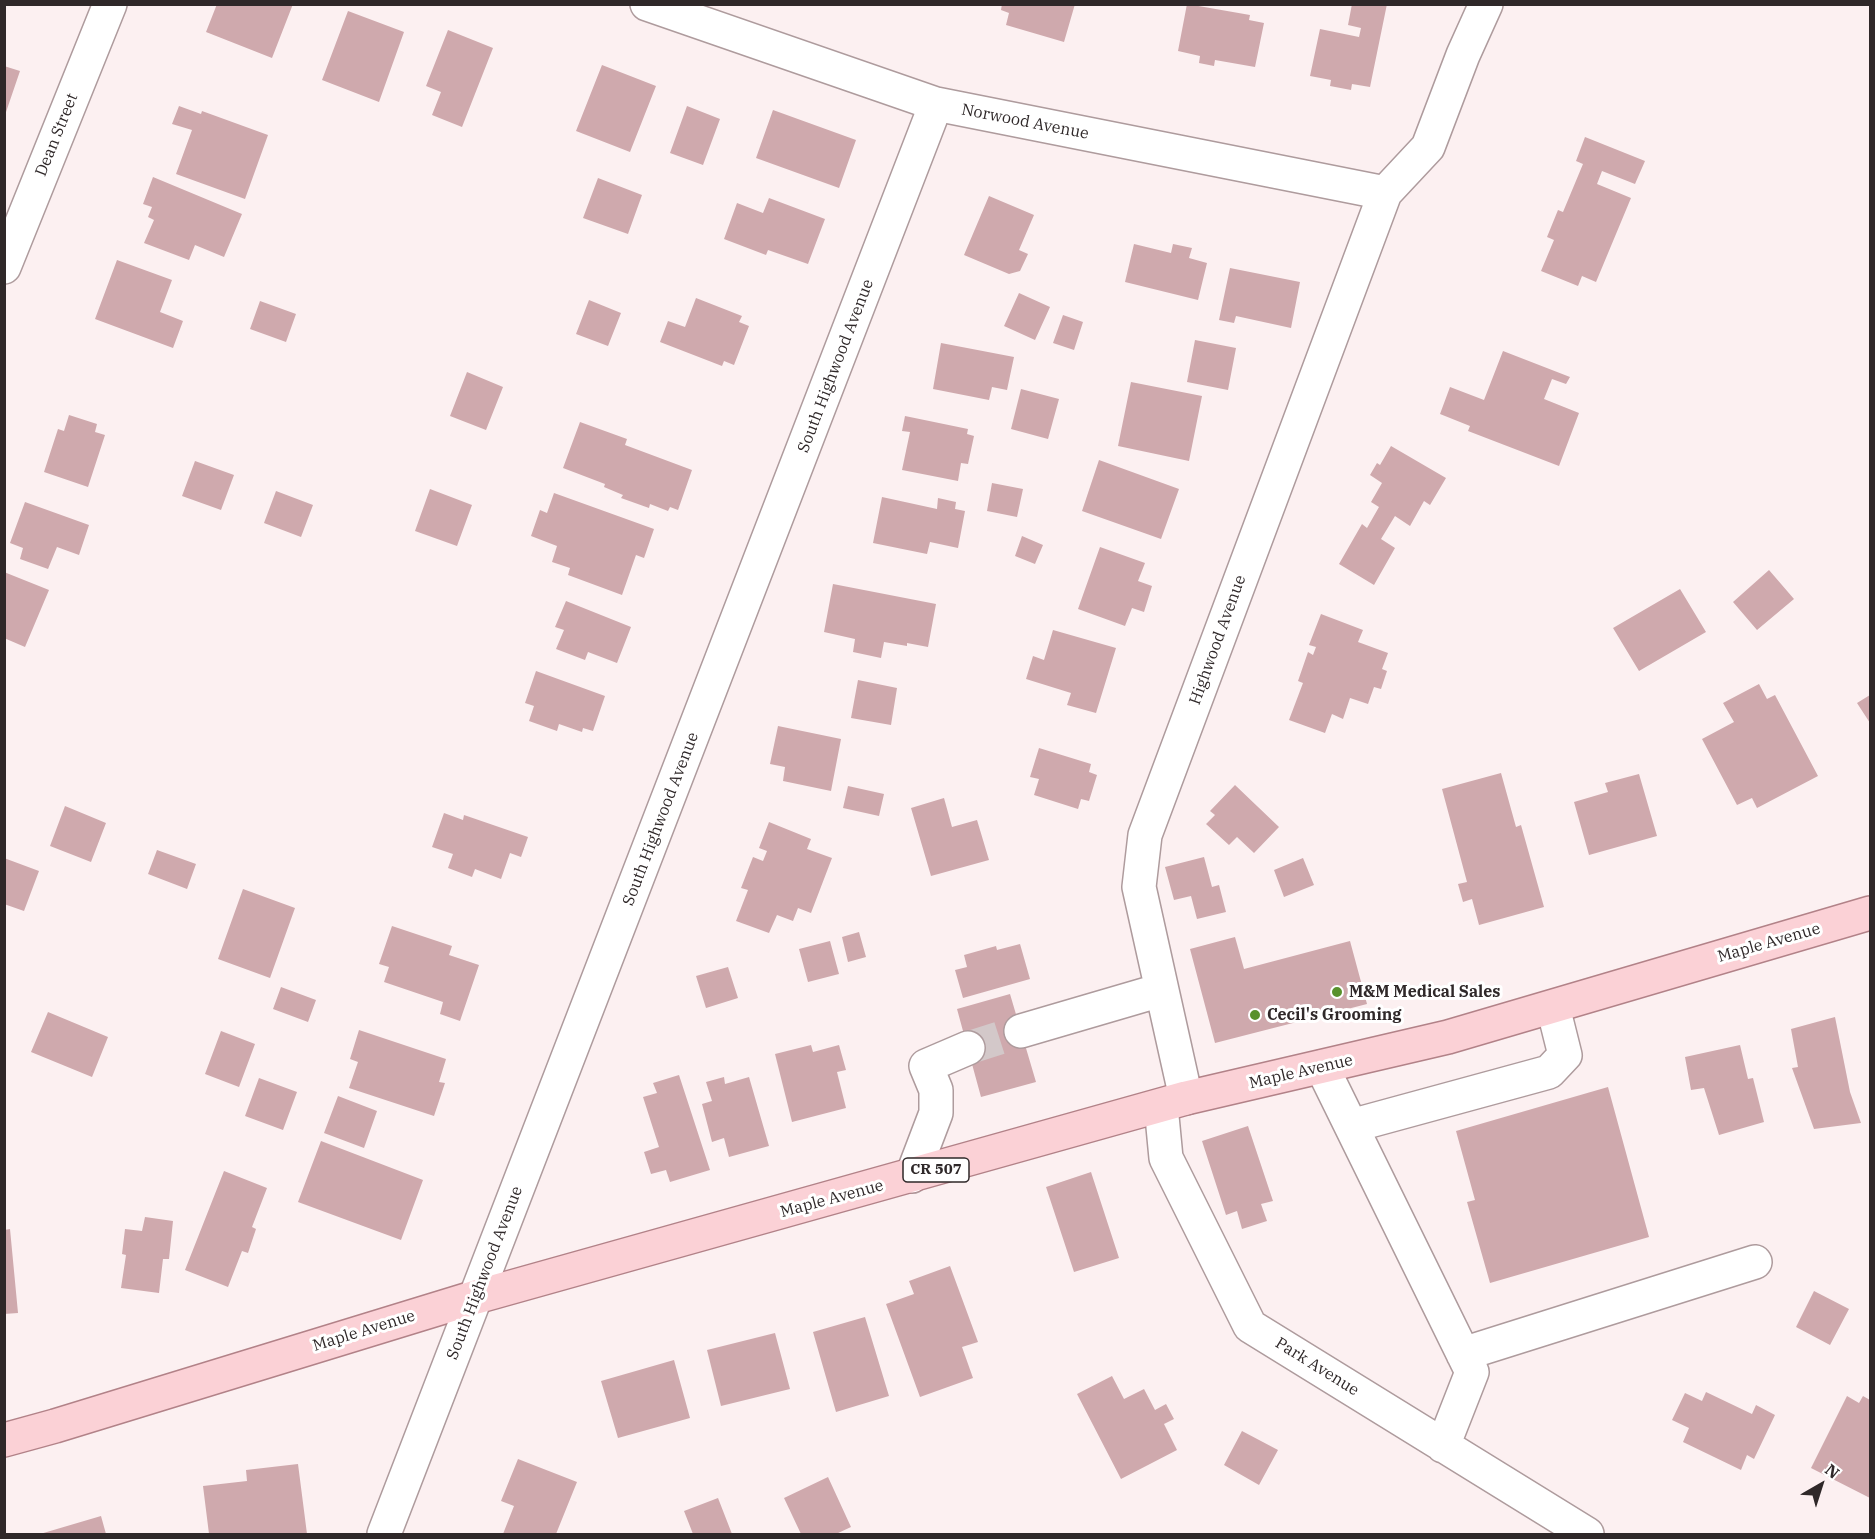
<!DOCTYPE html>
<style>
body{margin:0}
#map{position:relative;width:1875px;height:1539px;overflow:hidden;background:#fcf0f1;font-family:"IBM Plex Serif",serif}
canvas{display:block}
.frame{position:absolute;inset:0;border:6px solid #2f2829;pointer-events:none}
.north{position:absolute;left:1791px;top:1455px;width:60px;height:60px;-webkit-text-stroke:4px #fff;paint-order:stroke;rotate:39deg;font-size:16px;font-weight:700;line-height:24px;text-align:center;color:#2f2829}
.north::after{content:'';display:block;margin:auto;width:21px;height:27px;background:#2f2829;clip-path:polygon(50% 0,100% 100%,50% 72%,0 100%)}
</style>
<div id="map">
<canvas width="1875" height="1539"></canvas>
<div class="frame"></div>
<div class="north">N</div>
</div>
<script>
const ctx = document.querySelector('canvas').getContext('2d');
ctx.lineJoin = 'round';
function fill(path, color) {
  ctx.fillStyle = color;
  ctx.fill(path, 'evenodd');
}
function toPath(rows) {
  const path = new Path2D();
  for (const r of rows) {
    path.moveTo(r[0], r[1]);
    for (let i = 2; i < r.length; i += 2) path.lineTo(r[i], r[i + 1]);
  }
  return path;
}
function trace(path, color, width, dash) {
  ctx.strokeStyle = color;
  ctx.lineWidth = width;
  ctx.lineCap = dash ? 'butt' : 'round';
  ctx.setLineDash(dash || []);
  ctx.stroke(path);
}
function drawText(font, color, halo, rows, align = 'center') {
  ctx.font = font + ' "IBM Plex Serif",serif';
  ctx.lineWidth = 6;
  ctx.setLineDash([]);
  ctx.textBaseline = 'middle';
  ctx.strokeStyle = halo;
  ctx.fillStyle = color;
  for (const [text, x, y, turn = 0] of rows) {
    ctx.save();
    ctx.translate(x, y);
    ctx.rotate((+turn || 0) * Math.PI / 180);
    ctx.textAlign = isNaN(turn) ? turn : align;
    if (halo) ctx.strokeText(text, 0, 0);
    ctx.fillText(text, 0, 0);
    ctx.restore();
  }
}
const building = toPath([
 [217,4,293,4,272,58,206,32],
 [1002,4,1075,4,1064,42,1006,25,1009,13,1001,10],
 [1187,4,1250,15,1249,20,1264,23,1255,67,1215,60,1214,66,1199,63,1200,56,1178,51],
 [1352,4,1387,4,1370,87,1352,84,1351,90,1330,86,1331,80,1310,76,1320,29,1359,37,1361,28,1348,25],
 [348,11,404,32,379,102,322,80],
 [448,30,493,48,462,127,432,115,441,92,426,86],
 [602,65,656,86,630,152,576,131],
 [4,66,20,71,5,115,4,115],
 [179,106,201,114,202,111,268,135,245,199,176,174,192,130,172,124],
 [687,106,720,119,703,165,670,153],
 [773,110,856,140,839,188,756,158],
 [1585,137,1645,161,1635,184,1602,171,1597,184,1631,198,1596,282,1582,276,1578,286,1541,271,1554,240,1547,237,1558,210,1563,212,1583,164,1576,161],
 [153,177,242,214,224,257,195,245,189,260,144,243,154,220,148,217,152,207,143,204],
 [598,178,642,195,628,234,583,218],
 [989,196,1034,215,1019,250,1028,254,1020,271,1009,274,964,255],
 [769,198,825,219,808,264,768,250,766,255,724,239,737,203,763,213],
 [1134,244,1171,253,1173,244,1192,248,1189,258,1207,263,1198,300,1125,282],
 [117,260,172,280,160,312,183,321,173,348,95,319],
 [1230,268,1300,282,1291,328,1236,316,1234,323,1219,320],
 [1019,293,1050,307,1035,340,1004,326],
 [696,298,742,316,739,322,749,326,734,365,724,361,722,366,660,342,668,321,685,327],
 [589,300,621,313,608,346,576,334],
 [260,301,296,314,286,342,250,329],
 [1063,315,1083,322,1074,350,1053,343],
 [1195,340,1236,348,1228,390,1187,382],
 [941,343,1014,357,1007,390,992,387,989,400,933,389],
 [1503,351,1570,377,1566,384,1552,379,1544,399,1579,413,1559,466,1468,431,1470,426,1440,414,1450,387,1484,400],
 [467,372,503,387,486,430,450,416],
 [1131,382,1202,396,1189,461,1118,446],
 [1021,389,1059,399,1048,439,1011,429],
 [69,415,97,424,95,432,105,435,88,487,44,472,58,429,64,431],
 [905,416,968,429,967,434,974,436,968,464,961,463,958,481,902,470,910,432,902,431],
 [580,422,627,439,625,445,692,470,678,510,670,507,668,511,650,504,649,508,621,498,623,495,604,487,605,484,563,468],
 [1391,446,1446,478,1430,505,1424,501,1410,526,1395,516,1381,539,1395,548,1374,585,1339,564,1362,524,1367,528,1379,507,1371,502,1382,483,1370,475,1377,463,1380,465],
 [1099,460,1179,489,1161,539,1082,511],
 [195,461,234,475,221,510,182,496],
 [992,483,1023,489,1017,517,987,511],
 [430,489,472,505,457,546,415,531],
 [276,491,313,505,301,537,264,523],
 [554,493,654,529,644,558,636,555,622,595,568,575,570,568,552,562,557,546,531,536,540,510,547,513],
 [882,497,937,509,938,498,956,502,955,509,965,511,958,548,930,542,927,554,873,543],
 [25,502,89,525,79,555,57,547,48,569,20,559,23,548,10,543],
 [1022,536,1043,545,1035,564,1015,556],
 [1100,547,1145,563,1138,581,1152,586,1144,612,1132,608,1125,626,1078,609],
 [1769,570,1794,599,1757,630,1733,602],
 [4,572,49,590,25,647,4,638],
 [833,584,936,604,928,647,907,643,907,646,884,642,881,658,853,652,855,639,824,632],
 [1680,589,1706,632,1639,671,1613,628],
 [566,601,631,627,617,663,588,652,585,660,556,649,564,630,555,627],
 [1321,614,1363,630,1358,642,1388,653,1382,669,1387,671,1381,689,1374,687,1368,704,1350,698,1343,719,1332,714,1325,733,1289,720,1303,683,1298,681,1308,652,1313,655,1316,647,1309,645],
 [1053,630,1116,648,1096,713,1067,705,1071,693,1026,679,1033,656,1044,660],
 [536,671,605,696,593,731,583,728,582,732,559,724,557,731,529,721,534,706,525,703],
 [858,680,897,688,891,725,851,718],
 [1759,684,1767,699,1775,695,1818,776,1757,808,1752,798,1737,805,1702,739,1734,722,1723,703],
 [1870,695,1870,723,1857,703],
 [778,726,841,739,831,791,783,781,785,767,770,764],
 [1039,748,1091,764,1089,772,1097,775,1089,801,1081,799,1078,809,1034,795,1039,779,1030,777],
 [1501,773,1516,827,1521,825,1544,907,1479,925,1472,899,1463,902,1458,884,1467,882,1442,789],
 [1639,774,1657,836,1589,855,1574,802,1608,792,1605,783],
 [1235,785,1279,827,1254,853,1237,837,1229,845,1206,824,1215,815,1210,811],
 [848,786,884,794,879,816,843,808],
 [944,798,952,827,977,820,989,860,931,876,911,808],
 [65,806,106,823,91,862,50,846],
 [444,813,463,820,464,815,528,837,521,857,510,853,501,879,475,869,472,877,448,868,453,854,432,847],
 [769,822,811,839,807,849,832,858,811,913,798,908,793,921,777,915,769,933,736,921,748,890,741,888,753,857,763,861,767,851,759,848],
 [157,850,196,864,187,889,148,874],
 [1204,857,1212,887,1219,885,1226,912,1197,919,1191,896,1174,900,1165,867],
 [4,858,39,871,24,911,4,904],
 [1303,858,1314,885,1284,897,1274,870],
 [243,889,295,908,270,978,218,959],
 [392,926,452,946,449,955,479,965,460,1021,440,1014,443,1002,384,982,389,967,379,964],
 [859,932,866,957,848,962,842,937],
 [1235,937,1244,969,1350,941,1367,1004,1215,1043,1190,949],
 [830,941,839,974,808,982,799,949],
 [1020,944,1030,979,963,998,955,970,967,967,964,955,996,946,997,950],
 [728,967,738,998,706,1008,696,976],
 [281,987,316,1000,308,1022,273,1009],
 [1010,994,1036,1082,981,1097,957,1009],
 [48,1012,108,1037,92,1077,31,1052],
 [1835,1017,1850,1092,1861,1123,1814,1129,1792,1068,1798,1067,1791,1029],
 [359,1030,446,1059,439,1082,445,1083,434,1116,349,1088,358,1062,350,1059],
 [221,1031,255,1044,239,1087,205,1074],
 [811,1045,813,1052,839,1045,846,1070,837,1072,846,1108,792,1122,775,1054],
 [1740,1045,1748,1079,1753,1078,1764,1122,1719,1135,1704,1088,1691,1090,1685,1057],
 [679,1075,710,1170,670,1182,666,1170,651,1174,644,1152,659,1147,643,1097,657,1093,653,1083],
 [724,1077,725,1084,749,1077,769,1146,729,1157,724,1138,712,1142,702,1104,712,1101,706,1082],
 [259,1078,297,1092,283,1130,245,1116],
 [1608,1087,1649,1237,1490,1283,1467,1202,1475,1200,1456,1131],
 [338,1096,377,1111,364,1148,324,1133],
 [1248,1126,1273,1201,1261,1204,1267,1221,1242,1229,1237,1211,1226,1215,1202,1141],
 [321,1141,423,1180,401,1240,298,1202],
 [224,1171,267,1188,252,1227,256,1229,248,1253,242,1251,228,1287,185,1270],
 [1091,1172,1119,1258,1074,1272,1046,1187],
 [145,1217,173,1221,169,1259,163,1259,159,1293,121,1288,126,1255,122,1254,125,1229,142,1231],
 [10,1229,18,1313,4,1314,4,1230],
 [950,1266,978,1342,962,1347,973,1378,920,1397,886,1304,914,1294,909,1281],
 [1814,1291,1849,1309,1830,1345,1796,1327],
 [865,1317,889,1396,836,1412,813,1332],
 [775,1333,790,1389,721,1406,707,1350],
 [674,1360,690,1418,618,1438,601,1381],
 [1112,1376,1124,1399,1144,1389,1155,1410,1166,1404,1174,1419,1164,1424,1177,1450,1121,1479,1077,1394],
 [1706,1392,1752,1414,1756,1405,1775,1415,1754,1459,1747,1455,1741,1470,1683,1442,1689,1428,1672,1420,1685,1393,1702,1401],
 [1847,1396,1859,1403,1863,1396,1870,1400,1870,1498,1811,1468],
 [1242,1431,1278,1450,1259,1485,1224,1465],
 [518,1459,577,1482,556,1534,503,1534,514,1506,501,1501],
 [298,1464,307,1534,209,1534,203,1486,247,1481,246,1470],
 [828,1477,851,1527,836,1534,801,1534,784,1498],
 [718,1498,732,1534,693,1534,684,1511],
 [101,1516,106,1534,40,1534]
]);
const minorTunnel = toPath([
 [968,1048,1021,1031]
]);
const minor = toPath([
 [647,4,936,104,1385,193,1428,147,1463,55,1486,4],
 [4,267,110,4],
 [1021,1031,1161,990],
 [1322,1067,1472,1372,1443,1446],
 [1186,1098,1139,887,1145,835,1385,193],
 [1161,1106,1166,1158,1250,1326,1587,1534],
 [1351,1126,1549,1072,1565,1055,1553,1007],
 [912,1176,936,1113,936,1090,926,1066,968,1048],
 [1463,1354,1755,1262],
 [384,1534,936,104]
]);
const major = toPath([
 [4,1440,55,1426,476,1297,1186,1098,1448,1037,1870,913]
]);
const markers = [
 [1337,992,6,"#59912c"],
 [1255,1015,6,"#59912c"]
];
const shields = [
 [936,1170,66]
];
const shieldNames = [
 ["CR 507",936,1170]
];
const streetNames = [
 ["Norwood Avenue",1025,122,11],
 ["Dean Street",57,135,-68],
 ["South Highwood Avenue",836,366,-69],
 ["Highwood Avenue",1218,640,-70],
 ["South Highwood Avenue",661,819,-69],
 ["Maple Avenue",1769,943,-16],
 ["Maple Avenue",1301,1072,-13],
 ["Maple Avenue",832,1199,-15],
 ["South Highwood Avenue",485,1273,-69],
 ["Maple Avenue",364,1331,-17],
 ["Park Avenue",1317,1367,32]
];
const poiNames = [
 ["M&M Medical Sales",1349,992],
 ["Cecil's Grooming",1267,1015]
];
fill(building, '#cfa9ad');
trace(minorTunnel, '#d3c8c9', 33, [33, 16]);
trace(minor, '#ae9b9d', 36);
trace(major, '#b28288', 36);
trace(minor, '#fff', 33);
trace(major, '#fbd1d6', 33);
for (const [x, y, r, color] of markers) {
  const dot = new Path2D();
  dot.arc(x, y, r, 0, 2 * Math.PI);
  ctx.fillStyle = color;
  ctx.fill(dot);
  trace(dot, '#fff', 2);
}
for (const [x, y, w] of shields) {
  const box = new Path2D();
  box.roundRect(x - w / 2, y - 12, w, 24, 4.5);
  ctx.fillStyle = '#fff';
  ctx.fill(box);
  trace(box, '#2f2829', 1.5);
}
drawText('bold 15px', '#2f2829', null, shieldNames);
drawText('16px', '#2f2829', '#fff', streetNames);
drawText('bold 16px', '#2f2829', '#fff', poiNames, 'left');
</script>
